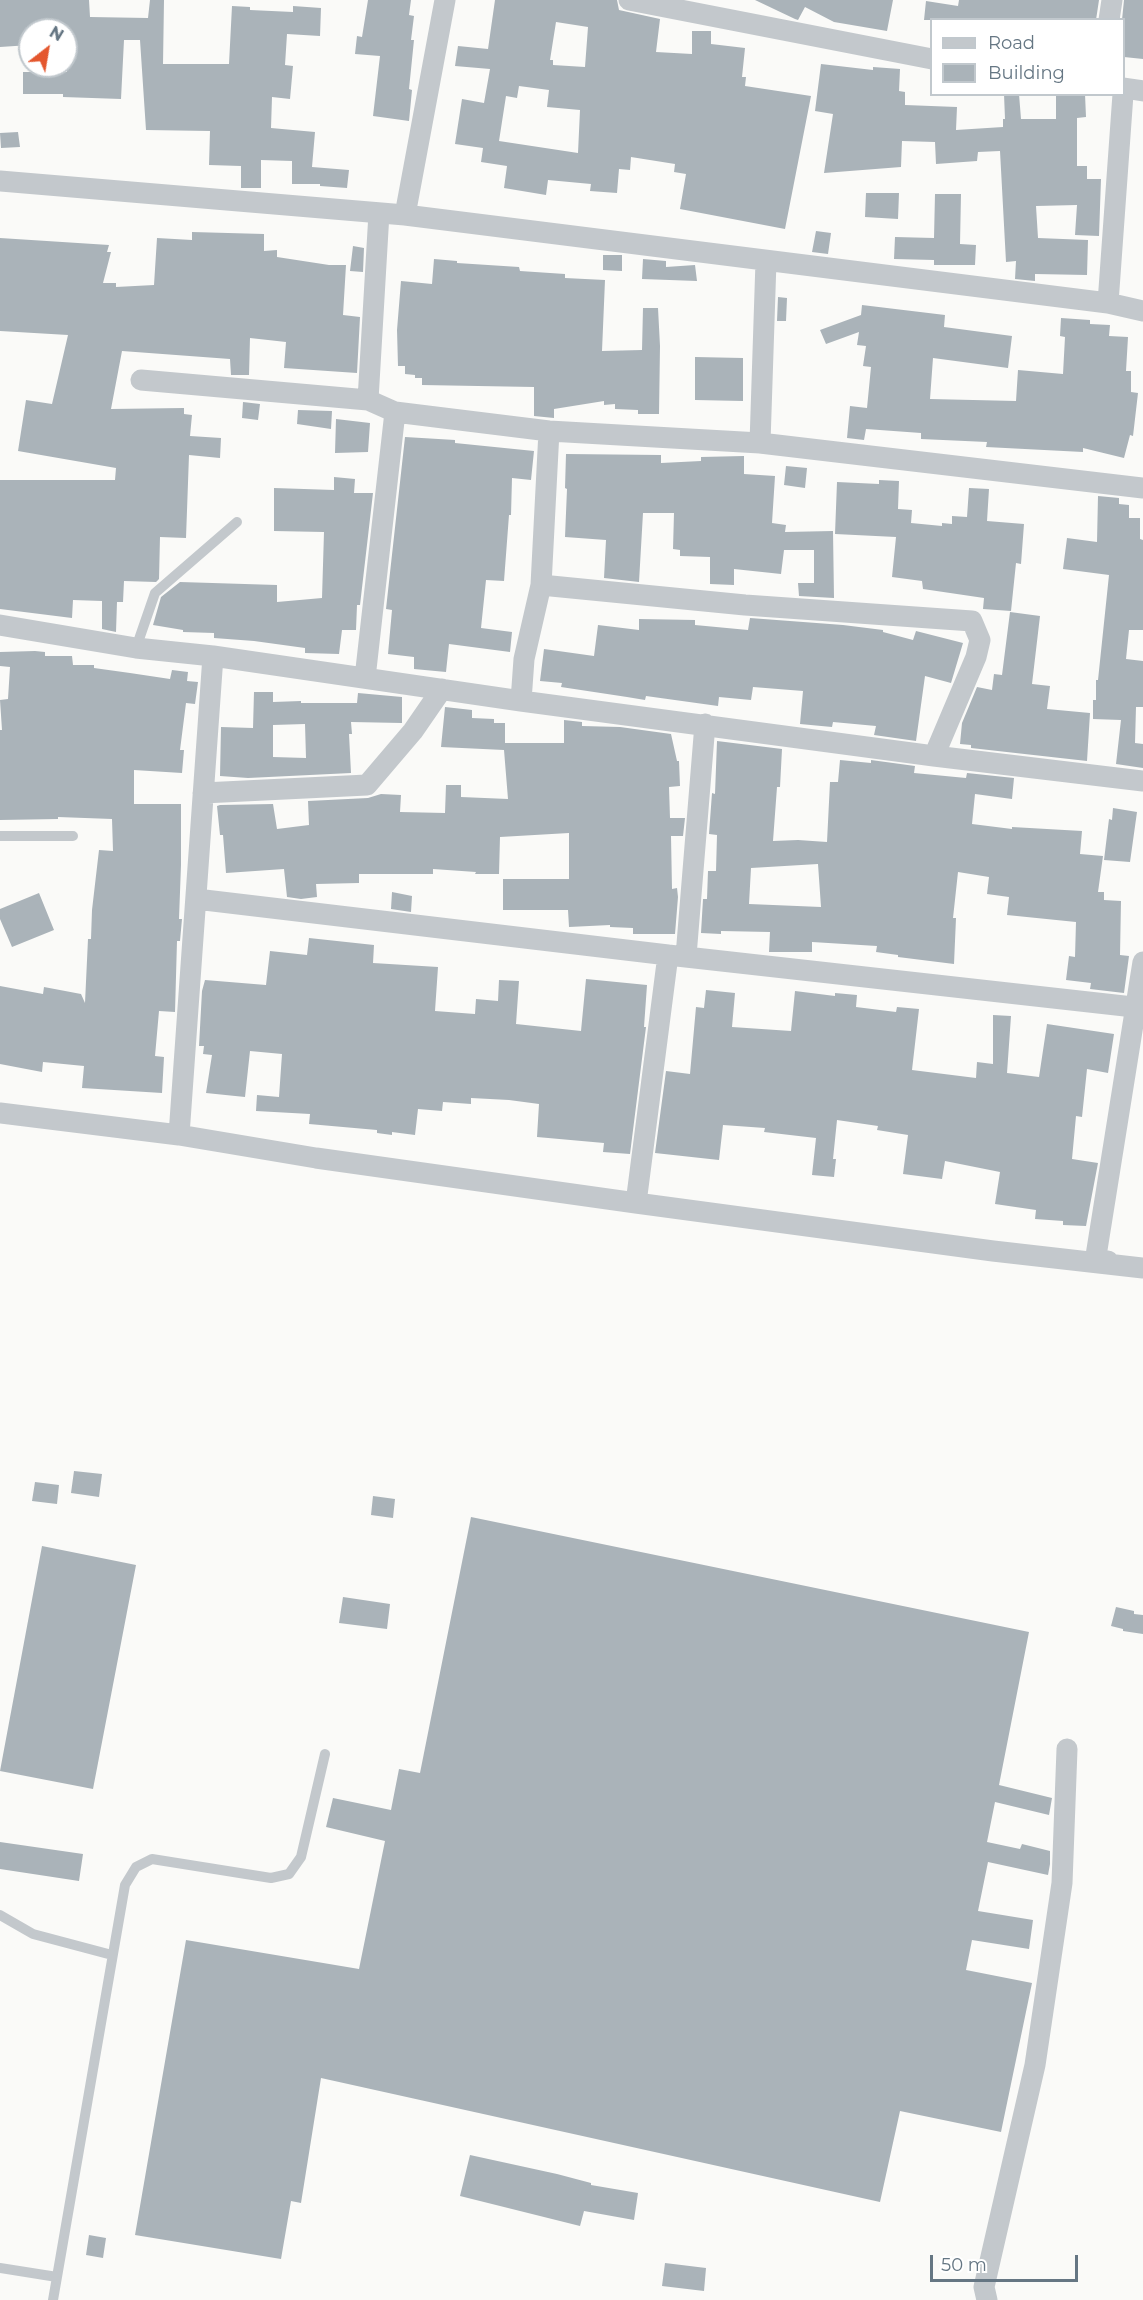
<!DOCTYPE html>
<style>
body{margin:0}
#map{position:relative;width:1143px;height:2300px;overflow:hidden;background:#fafaf8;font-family:Montserrat,sans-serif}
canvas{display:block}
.legend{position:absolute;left:930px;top:18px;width:195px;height:78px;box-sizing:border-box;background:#fff;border:2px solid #c1c8cd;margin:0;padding:8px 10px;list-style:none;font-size:18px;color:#657683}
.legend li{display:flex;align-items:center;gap:12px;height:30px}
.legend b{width:30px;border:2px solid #c1c8cd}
.north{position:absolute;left:18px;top:18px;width:60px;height:60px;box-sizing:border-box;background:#fff;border:2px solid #c1c8cd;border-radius:50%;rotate:31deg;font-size:16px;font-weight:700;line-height:24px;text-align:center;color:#657683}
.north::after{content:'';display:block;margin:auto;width:21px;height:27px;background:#e4572e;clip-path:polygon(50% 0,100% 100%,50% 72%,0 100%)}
.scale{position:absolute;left:930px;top:2255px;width:148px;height:27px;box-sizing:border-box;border:3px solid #657683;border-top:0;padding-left:8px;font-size:18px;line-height:21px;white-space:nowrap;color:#657683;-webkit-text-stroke:4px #fff;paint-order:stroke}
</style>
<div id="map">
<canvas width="1143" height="2300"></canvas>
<ul class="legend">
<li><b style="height:8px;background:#c3c8cc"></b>Road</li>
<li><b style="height:16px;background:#aab3b9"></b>Building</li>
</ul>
<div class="north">N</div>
<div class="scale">50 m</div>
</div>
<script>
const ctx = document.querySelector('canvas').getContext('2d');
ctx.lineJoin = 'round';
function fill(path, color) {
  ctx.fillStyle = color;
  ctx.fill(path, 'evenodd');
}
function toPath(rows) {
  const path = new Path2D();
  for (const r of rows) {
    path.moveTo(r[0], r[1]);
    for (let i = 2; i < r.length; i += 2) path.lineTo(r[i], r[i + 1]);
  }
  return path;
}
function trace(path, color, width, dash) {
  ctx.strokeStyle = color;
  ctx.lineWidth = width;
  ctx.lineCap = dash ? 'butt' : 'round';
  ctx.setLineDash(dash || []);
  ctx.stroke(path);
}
const building = toPath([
 [0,0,89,0,90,17,148,18,150,0,164,0,163,64,229,64,232,6,250,7,250,10,293,12,293,6,321,8,320,36,287,34,285,65,293,66,290,99,272,97,271,128,315,132,312,167,349,170,347,188,320,186,320,184,292,184,292,161,261,160,261,188,241,188,241,166,209,165,210,131,146,130,140,40,124,40,121,99,63,97,63,94,23,94,23,72,67,72,66,30,30,30,30,45,0,47],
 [368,0,411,0,409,15,414,16,411,40,414,40,409,89,412,90,409,121,373,116,380,56,355,54,357,36,362,37],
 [495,0,617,0,619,10,660,19,656,52,692,54,692,31,711,31,711,44,745,48,742,77,746,77,745,86,811,96,785,229,680,209,686,174,674,172,675,164,631,157,630,170,619,169,617,193,590,191,591,184,548,180,546,195,504,188,507,166,481,162,483,148,455,144,462,99,484,103,490,69,455,66,458,46,488,49],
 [556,22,588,27,585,67,553,65,553,60,550,60],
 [519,86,549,90,547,107,580,110,578,153,499,141,506,96,517,98],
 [755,0,893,0,887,31,834,22,805,7,798,20,795,19],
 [959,0,1099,0,1096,20,924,20,926,1,958,6],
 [1124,0,1143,0,1143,59,1124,57,1122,20],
 [821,64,873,70,873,67,900,69,899,91,905,92,905,105,957,107,956,130,1003,127,1003,119,1005,119,1004,94,1019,94,1021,119,1056,119,1056,94,1085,94,1086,117,1077,118,1077,166,1087,166,1087,179,1101,179,1099,236,1075,235,1077,205,1036,206,1038,238,1088,240,1087,275,1035,274,1035,281,1015,279,1016,261,1006,262,1000,151,978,152,977,161,936,164,935,142,902,141,901,167,824,173,833,114,815,111],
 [18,132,20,147,1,148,0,133],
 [866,193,899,193,898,219,865,217],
 [935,194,961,194,960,244,976,245,975,265,934,265,934,260,894,259,895,237,934,238],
 [816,231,831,233,828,254,812,252],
 [192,232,264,234,264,251,277,250,277,257,329,265,346,265,343,315,360,317,357,373,284,368,286,342,250,338,249,375,231,375,230,359,122,351,111,409,184,408,184,414,192,415,190,436,221,438,220,458,189,455,186,538,160,537,159,579,156,582,124,581,123,602,117,602,116,632,102,629,102,601,73,600,72,618,0,609,0,480,115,480,116,468,18,451,26,400,52,404,68,335,0,331,0,238,109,245,107,252,111,252,103,283,116,283,116,287,154,285,157,238,192,240],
 [353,246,364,248,363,272,350,271],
 [603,255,622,255,622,271,603,270],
 [434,259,457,261,457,263,519,267,520,271,565,274,565,278,605,280,602,351,642,350,643,308,658,308,660,346,659,414,638,414,638,410,615,409,615,404,604,405,604,401,554,409,554,418,534,416,534,387,422,385,422,378,415,378,415,375,405,374,405,366,398,366,397,330,401,281,432,284],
 [643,259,666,261,666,267,695,265,697,281,642,279],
 [778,297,787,298,786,321,777,321],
 [862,305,945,315,944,327,1012,336,1008,368,933,358,930,399,1016,401,1018,370,1063,374,1065,337,1060,336,1061,318,1090,320,1090,324,1110,325,1109,336,1128,337,1126,371,1131,371,1131,392,1138,393,1133,436,1130,435,1124,458,1083,448,1083,452,986,447,987,442,921,439,921,433,866,429,864,440,847,438,850,406,867,408,871,367,863,366,866,346,857,345,859,332,826,344,820,330,861,315],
 [695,357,743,358,743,401,695,400],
 [243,402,260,404,258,420,242,418],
 [298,410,332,411,331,429,297,424],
 [336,419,370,423,368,452,335,453],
 [405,437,455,440,455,443,534,451,531,480,512,478,511,515,509,515,504,581,486,580,481,628,512,632,510,652,449,644,446,672,414,669,414,657,388,654,392,610,386,609],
 [566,454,661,455,661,463,701,461,701,457,744,456,744,474,775,476,772,523,786,525,785,532,833,531,834,598,799,596,798,583,814,583,814,550,784,550,781,574,734,569,734,585,710,584,710,557,680,556,680,550,673,549,674,513,643,513,639,582,604,578,606,540,565,537,567,489,565,488],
 [786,466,807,468,805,488,784,485],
 [334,477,355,479,354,493,373,493,360,605,357,605,356,630,342,630,339,654,305,653,305,648,254,641,214,638,214,633,183,632,183,630,153,625,161,597,180,582,277,585,277,602,322,598,324,532,274,531,274,488,334,490],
 [879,480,899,481,898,509,912,510,911,523,942,526,942,523,952,524,952,516,967,517,969,488,989,489,987,521,1024,524,1021,564,1016,563,1011,611,983,609,984,598,923,589,922,581,892,577,896,537,835,534,837,482,879,484],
 [1098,496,1119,498,1119,504,1129,505,1129,518,1140,518,1140,539,1143,540,1143,630,1129,630,1126,659,1143,661,1143,707,1136,707,1135,743,1143,744,1143,768,1116,764,1121,720,1093,719,1093,700,1096,700,1096,680,1098,680,1109,575,1063,569,1067,538,1097,542],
 [1010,612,1040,616,1032,684,1050,686,1047,709,1090,713,1087,761,971,748,971,745,960,744,962,723,977,687,992,690,994,674,1002,675],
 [750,618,843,625,883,630,883,632,913,640,916,631,963,643,951,683,925,676,916,741,874,735,876,726,833,722,832,727,800,724,803,691,753,687,751,700,719,697,718,706,646,696,645,700,627,697,561,687,562,683,540,681,544,649,594,656,598,625,639,630,639,619,695,620,695,625,748,630],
 [35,651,45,652,45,656,72,656,73,665,94,665,94,668,130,673,170,679,172,670,188,672,187,681,198,682,195,704,186,703,180,750,184,750,182,773,134,770,134,804,181,804,181,865,179,919,182,919,180,941,177,941,175,1012,159,1011,155,1056,164,1057,162,1093,82,1088,84,1066,43,1062,42,1072,0,1064,0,986,43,994,44,987,81,994,85,1003,88,939,91,939,92,910,99,850,113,851,112,819,58,817,58,819,0,820,0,730,2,730,0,700,8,699,10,667,0,666,0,652],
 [254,692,273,692,273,702,301,701,301,703,357,703,358,693,402,697,402,723,351,722,352,734,349,734,351,773,248,778,220,776,221,727,253,728],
 [305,724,306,758,273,757,273,725],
 [445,707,472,710,472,718,494,719,494,723,505,723,505,743,564,743,564,720,582,722,582,726,620,727,671,734,677,761,679,761,680,786,669,787,670,818,685,818,683,836,671,836,672,889,677,888,678,897,675,934,633,934,633,928,610,927,610,925,569,927,568,910,503,910,503,879,569,879,569,833,500,837,499,874,475,874,476,872,433,869,433,874,359,874,359,883,316,884,317,897,301,899,287,897,284,869,226,873,223,835,220,835,217,806,220,805,273,804,277,829,309,825,308,801,368,798,381,794,401,795,400,812,445,813,446,785,461,785,461,797,508,799,504,750,441,747],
 [717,741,782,749,780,787,777,787,773,841,798,840,827,842,830,782,838,782,840,760,871,763,871,760,915,766,914,773,966,778,967,773,1014,778,1012,799,975,794,972,824,1012,829,1012,827,1082,831,1080,854,1103,856,1098,892,1104,892,1104,900,1121,901,1120,955,1129,956,1124,993,1090,989,1091,983,1066,980,1069,956,1075,957,1076,922,1007,915,1009,897,987,894,989,877,958,872,953,918,956,918,954,964,898,957,898,955,876,952,877,946,812,942,812,952,769,952,770,932,721,931,721,934,701,933,703,899,707,899,708,871,716,871,717,835,709,834,712,793,715,794],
 [818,864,821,907,749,904,751,868],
 [1113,808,1137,812,1130,862,1104,860,1109,819,1112,820],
 [392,892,412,896,411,912,391,909],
 [39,893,54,930,12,947,0,919,0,909],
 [309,938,374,945,373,963,438,967,435,1011,475,1014,476,999,498,1001,499,980,519,981,516,1024,581,1031,586,979,647,985,644,1027,646,1027,630,1154,603,1152,604,1143,537,1137,539,1104,509,1100,471,1098,471,1104,443,1102,442,1111,418,1109,415,1135,392,1132,392,1135,377,1133,377,1130,309,1124,310,1114,256,1111,257,1095,279,1097,282,1054,250,1051,245,1097,206,1093,212,1055,203,1054,204,1046,199,1046,202,991,205,980,266,985,270,951,307,955],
 [706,990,735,993,732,1027,791,1031,795,991,835,996,835,993,857,995,856,1007,896,1012,897,1007,919,1009,912,1070,976,1078,977,1062,993,1064,993,1015,1011,1016,1007,1073,1039,1077,1047,1024,1114,1034,1108,1073,1087,1069,1082,1117,1076,1116,1072,1159,1098,1163,1086,1226,1063,1225,1063,1221,1035,1219,1036,1210,995,1204,1000,1172,945,1161,942,1179,903,1174,908,1135,877,1130,878,1126,837,1120,833,1159,836,1159,834,1177,812,1175,816,1138,764,1132,765,1128,723,1125,719,1160,655,1153,666,1071,690,1074,696,1007,704,1008],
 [74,1471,102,1474,99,1497,71,1493],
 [35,1482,59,1485,57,1504,32,1501],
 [373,1496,395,1499,393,1518,371,1515],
 [471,1517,1029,1632,999,1785,1052,1798,1049,1815,995,1802,987,1842,1020,1849,1022,1844,1050,1851,1050,1864,1048,1875,988,1862,978,1911,1033,1920,1029,1949,972,1940,966,1970,1032,1983,1001,2132,900,2111,880,2202,321,2078,301,2203,291,2201,281,2259,135,2235,186,1940,359,1969,385,1841,326,1827,333,1798,391,1810,399,1769,420,1773],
 [42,1546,136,1565,93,1789,0,1771],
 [343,1597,390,1604,387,1629,339,1623],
 [1116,1607,1134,1611,1134,1614,1143,1615,1143,1634,1123,1631,1123,1629,1111,1626],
 [0,1842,83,1854,79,1881,0,1869],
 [470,2155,557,2174,591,2183,591,2185,638,2193,634,2220,584,2211,580,2226,460,2196],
 [89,2235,106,2238,103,2258,86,2255],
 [665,2263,706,2268,704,2291,662,2286]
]);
const lane = toPath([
 [136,648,155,593,237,522],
 [0,836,73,836],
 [0,1915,33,1934,112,1955],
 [0,2268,57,2277],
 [53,2300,125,1885,136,1867,152,1859,271,1878,289,1874,301,1857,325,1754]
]);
const street = toPath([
 [629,0,932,59],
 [1109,20,1112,0],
 [1124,88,1143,91],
 [0,181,405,215,1108,303,1143,311],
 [405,215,445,0],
 [1108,303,1123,94],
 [141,380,368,400,395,412,549,431,760,443,1143,488],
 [368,400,379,213],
 [760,443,766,261],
 [541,585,549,431],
 [0,625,136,648,213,656,521,701,934,756,1143,781],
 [365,678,395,412],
 [521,701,524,659,541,585,745,605,972,621,980,640,976,657,934,756],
 [203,793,367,785,413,731,442,689],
 [196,899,668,955,1143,1008],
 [686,956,705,724],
 [0,1113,179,1135,316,1158,636,1203,993,1251,1143,1268],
 [179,1135,213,656],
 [636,1203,668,955],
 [1108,1261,1095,1262,1143,962],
 [987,2300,984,2287,1035,2065,1062,1883,1067,1749]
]);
fill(building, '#aab3b9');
trace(lane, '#c3c8cc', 10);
trace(street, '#c3c8cc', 21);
</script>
